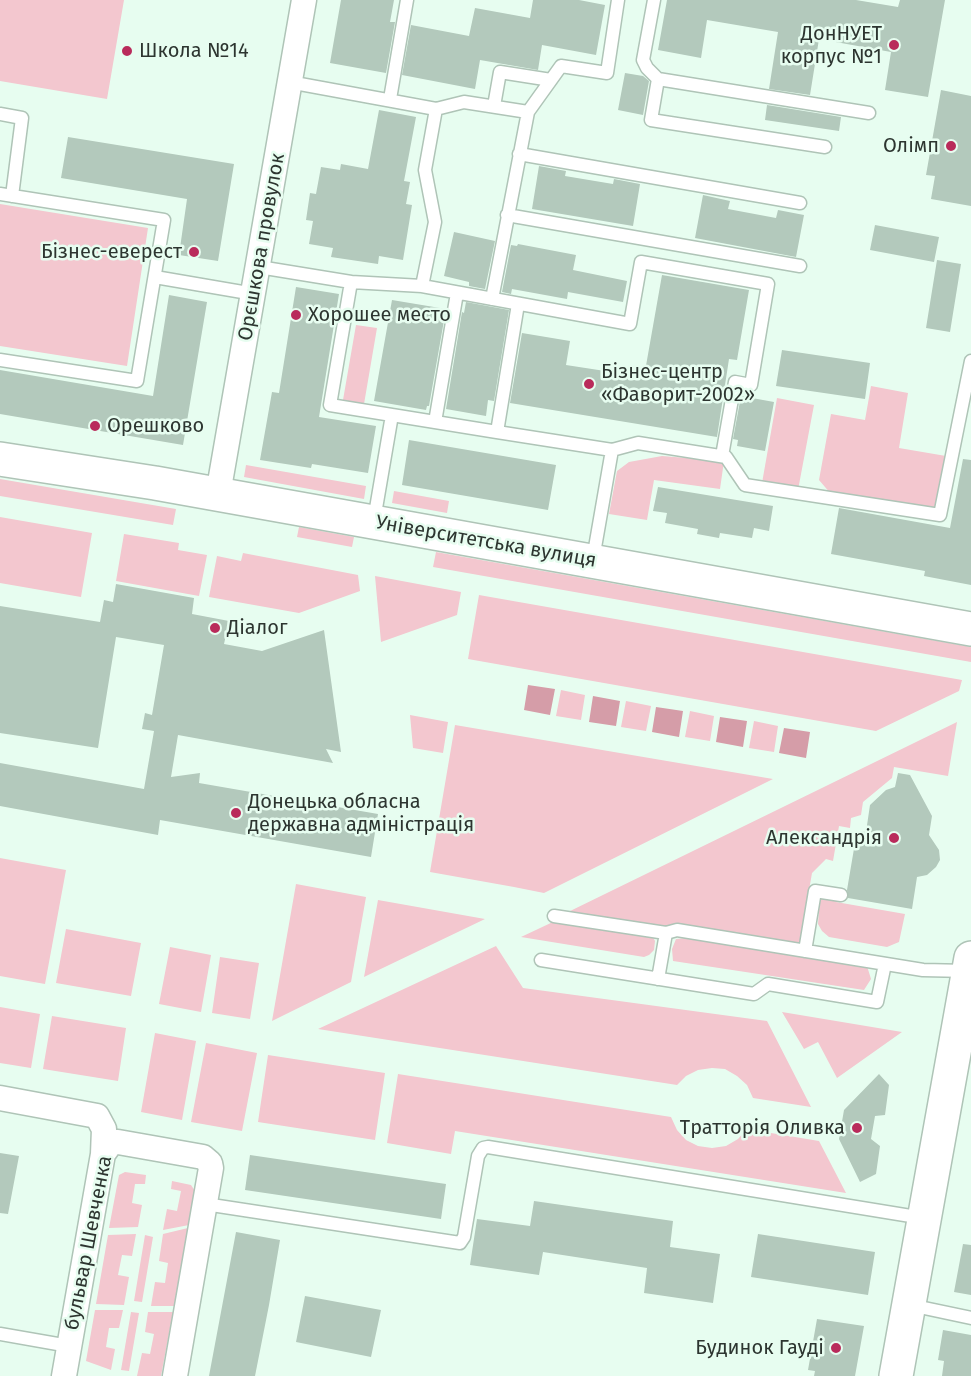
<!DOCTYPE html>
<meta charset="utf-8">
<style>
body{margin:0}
canvas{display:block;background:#e7fdf0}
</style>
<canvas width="971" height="1376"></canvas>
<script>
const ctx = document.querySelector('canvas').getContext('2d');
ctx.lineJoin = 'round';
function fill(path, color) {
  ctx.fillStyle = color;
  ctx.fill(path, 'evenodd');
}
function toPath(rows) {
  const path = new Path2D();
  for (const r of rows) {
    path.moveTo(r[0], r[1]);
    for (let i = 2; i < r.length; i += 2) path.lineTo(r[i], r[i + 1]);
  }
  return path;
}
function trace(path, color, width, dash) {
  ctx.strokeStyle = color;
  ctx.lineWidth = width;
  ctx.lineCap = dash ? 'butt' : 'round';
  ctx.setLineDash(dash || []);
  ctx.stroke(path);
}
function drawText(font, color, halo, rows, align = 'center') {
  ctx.font = font + ' "Fira Sans",sans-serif';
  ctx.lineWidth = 5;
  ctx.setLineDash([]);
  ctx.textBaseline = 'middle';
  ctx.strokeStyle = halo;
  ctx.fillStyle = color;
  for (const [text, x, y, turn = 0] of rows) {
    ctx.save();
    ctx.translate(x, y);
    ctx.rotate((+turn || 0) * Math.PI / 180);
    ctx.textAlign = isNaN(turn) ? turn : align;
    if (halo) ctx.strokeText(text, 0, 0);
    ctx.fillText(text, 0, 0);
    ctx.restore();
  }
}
const green = toPath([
 [0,0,124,0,107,99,0,81],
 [0,204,148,228,127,366,0,346],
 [356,325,377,328,364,404,343,400],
 [871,386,908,393,899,448,946,456,937,512,831,494,819,480,831,414,865,420],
 [777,398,814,405,798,490,762,483],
 [662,456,724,461,720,489,654,480,647,520,609,514,617,471,629,462],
 [246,465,366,486,364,499,244,477],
 [0,479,176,509,173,525,0,496],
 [394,491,449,501,447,513,392,503],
 [0,517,92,533,81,597,0,583],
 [299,527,354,537,352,547,297,537],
 [124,534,179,543,178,550,207,555,199,596,116,581],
 [436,552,971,647,971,662,433,567],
 [243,553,358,575,360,591,299,613,209,597,217,556,241,561],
 [375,576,461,592,457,615,381,642],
 [479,595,962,680,959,691,876,731,468,659],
 [561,690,585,695,581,720,556,716],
 [626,701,651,706,646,731,621,727],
 [690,711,714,716,710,741,685,737],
 [410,715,448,722,443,753,413,748],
 [754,721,778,726,774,752,749,748],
 [957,722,948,776,894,767,892,778,863,802,861,815,851,818,850,828,839,826,833,861,826,859,812,873,800,943,676,925,662,928,564,914],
 [455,725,773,779,544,893,514,887,430,872],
 [0,858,66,870,45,984,0,976],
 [296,884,366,897,351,982,272,1021],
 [820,896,836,899,836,902,905,914,899,942,887,947,829,937,822,931,818,924],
 [378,900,485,919,364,977],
 [555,921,652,935,655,941,654,950,649,955,644,957,521,937],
 [66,929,141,943,131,996,56,983],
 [686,938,867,966,871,979,864,990,673,961,672,949,676,939],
 [496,946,523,988,767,1021,811,1107,753,1098,747,1085,737,1076,725,1069,712,1068,698,1070,686,1076,677,1085,318,1029],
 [170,947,211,955,201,1012,159,1004],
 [220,957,259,963,250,1019,212,1013],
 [0,1007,40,1014,31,1068,0,1063],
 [782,1012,902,1032,837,1078,818,1042,804,1049],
 [52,1016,126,1028,118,1081,43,1069],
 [155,1033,196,1041,182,1120,141,1112],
 [206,1043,257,1053,242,1131,191,1122],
 [268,1055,385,1073,375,1140,258,1122],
 [398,1074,671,1117,677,1130,686,1140,698,1146,712,1148,726,1146,738,1139,747,1129,819,1141,846,1193,455,1131,451,1154,387,1143],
 [125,1172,146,1175,145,1184,135,1184,132,1203,142,1205,138,1227,109,1228,119,1175],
 [172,1181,191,1185,195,1191,189,1225,163,1230,167,1209,177,1211,181,1191,171,1189],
 [188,1228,174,1306,151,1306,155,1282,165,1283,168,1263,159,1261,163,1234],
 [136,1234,132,1256,122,1255,118,1275,129,1277,124,1305,96,1304,108,1235],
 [145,1235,153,1237,142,1302,134,1301],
 [95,1310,123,1310,119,1328,109,1328,106,1347,115,1349,111,1370,86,1361],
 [131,1312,139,1313,129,1371,121,1370],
 [148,1312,173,1312,161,1376,137,1376,142,1353,150,1354,154,1334,145,1332]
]);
const water = toPath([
 [528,685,555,689,550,715,524,710],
 [593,696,620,701,616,726,589,722],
 [656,707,683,711,679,737,652,732],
 [720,717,747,721,743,747,716,742],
 [784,728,810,732,806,758,779,753]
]);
const building = toPath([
 [341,0,394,0,390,22,395,22,386,73,330,63],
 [533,0,579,0,605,5,596,55,542,45,538,70,480,60,475,89,402,75,411,25,469,36,475,8,530,18],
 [667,0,856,0,898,7,900,0,945,0,928,97,885,90,891,52,819,39,810,95,769,89,778,32,707,20,701,58,658,50],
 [625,73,643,76,649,81,643,115,618,110],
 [941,90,971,96,971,206,931,199,935,176,926,175],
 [767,105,841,117,839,131,765,120],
 [379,110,416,117,404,181,410,182,406,204,412,205,403,260,379,256,378,264,331,257,333,248,309,244,313,221,306,220,310,193,316,194,321,167,340,170,341,164,368,169],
 [68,137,234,164,218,261,179,255,187,199,61,178],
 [539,166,566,171,565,176,613,184,614,179,640,184,633,226,532,209],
 [703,195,730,201,728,209,776,218,778,210,804,215,796,257,695,238],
 [875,225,939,237,934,262,870,250],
 [454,232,495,241,485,289,469,286,469,282,444,276],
 [518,244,576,255,573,270,627,281,623,302,568,292,567,299,512,289,511,294,502,292,511,245,517,246],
 [937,260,961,264,950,332,926,328],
 [662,275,749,290,737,360,729,359,717,437,510,403,522,333,570,341,566,365,644,377],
 [296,287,339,294,319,417,376,426,368,473,312,464,311,468,260,460,272,392,279,393],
 [169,295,207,302,183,445,0,414,0,370,153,396],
 [392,300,446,309,429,406,427,406,426,410,374,401],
 [466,302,509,310,494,401,488,400,486,416,446,409,462,312,464,313],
 [782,350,870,363,865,399,776,386],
 [741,396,774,402,765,451,737,446,738,440,733,439],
 [409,440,556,465,548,510,402,485],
 [963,459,971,460,971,585,924,576,925,571,831,554,839,508,950,528],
 [658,487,773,506,769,531,754,528,752,538,720,533,719,538,697,534,698,529,665,523,667,513,653,511],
 [116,584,194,598,192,614,229,621,224,644,262,651,324,630,341,752,326,749,333,763,178,735,171,777,200,773,199,783,378,814,371,857,160,820,158,835,0,806,0,763,144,789,154,731,142,729,145,713,152,715,164,645,116,637,98,748,0,733,0,606,100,622,104,600,113,602],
 [898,773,910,775,932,816,929,835,939,850,940,860,936,867,927,875,917,877,912,909,848,898,847,890,857,831,866,832,870,805,886,790,895,787],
 [879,1074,889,1085,885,1115,875,1116,871,1139,880,1146,876,1174,860,1182,839,1139,844,1110],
 [0,1153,19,1156,8,1214,0,1213],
 [250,1155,446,1184,441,1219,245,1190],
 [534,1201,673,1221,670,1247,720,1254,713,1303,644,1293,647,1268,543,1252,539,1275,470,1265,477,1219,530,1226],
 [236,1232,280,1240,269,1305,255,1376,209,1376],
 [758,1234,875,1252,868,1295,751,1277],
 [963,1244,971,1245,971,1295,954,1292],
 [305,1296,381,1310,371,1357,296,1342],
 [817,1319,864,1326,855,1376,814,1376,815,1371,808,1370],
 [943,1330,971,1335,971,1376,942,1376,944,1361,938,1360]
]);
const service = toPath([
 [654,0,643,60,647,68,658,79,869,113],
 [658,79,651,120,825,147],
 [289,82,436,109,464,102,528,112,561,66,607,73,618,0],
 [390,99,407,0],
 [494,106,500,72,551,80],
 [0,114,22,118,12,196],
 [519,154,800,203],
 [0,194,164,220,137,381,0,360],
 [507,215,800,266],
 [259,267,351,282,422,286,630,324,641,262,768,284,751,385,735,382,722,456],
 [155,277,254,294],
 [351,282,330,405,497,432,518,304],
 [422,286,435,222,425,170,436,109],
 [492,299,528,112],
 [435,422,457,293],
 [497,432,612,450,593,559],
 [612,450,638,443,726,457,745,485,940,515,971,361],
 [374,520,392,415],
 [554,916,666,933,677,930,923,970,967,971],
 [805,951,815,891,841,895],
 [541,960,754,994,768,984,877,1002,885,964],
 [658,979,666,933],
 [205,1204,460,1243,464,1237,478,1156,483,1148,488,1147,923,1218],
 [910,1305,971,1318],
 [0,1334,69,1346]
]);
const minor = toPath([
 [218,494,304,0],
 [0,1098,97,1116,104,1129,103,1154],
 [64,1376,103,1154,111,1143,118,1142,203,1157,210,1163,211,1168,175,1376]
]);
const secondary = toPath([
 [896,1376,971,958]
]);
const primary = toPath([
 [0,459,155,483,971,629]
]);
const markers = [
 [894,45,6,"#b92b5b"],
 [127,51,6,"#b92b5b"],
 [951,146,6,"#b92b5b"],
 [194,252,6,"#b92b5b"],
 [296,315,6,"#b92b5b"],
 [589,384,6,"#b92b5b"],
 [95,426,6,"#b92b5b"],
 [215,628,6,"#b92b5b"],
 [236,813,6,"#b92b5b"],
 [894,838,6,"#b92b5b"],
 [857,1128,6,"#b92b5b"],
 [836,1348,6,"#b92b5b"]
];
const poiNames = [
 ["ДонНУЕТ",882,34],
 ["корпус №1",882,57],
 ["Школа №14",139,51,"left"],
 ["Олімп",939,146],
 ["Бізнес-еверест",182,252],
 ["Хорошее место",308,315,"left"],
 ["Бізнес-центр",601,372,"left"],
 ["«Фаворит-2002»",601,395,"left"],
 ["Орешково",107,426,"left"],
 ["Діалог",227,628,"left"],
 ["Донецька обласна",248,802,"left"],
 ["державна адміністрація",248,825,"left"],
 ["Александрія",882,838],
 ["Тратторія Оливка",845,1128],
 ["Будинок Гауді",824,1348]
];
const streetNames = [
 ["Орєшкова провулок",262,247,-80],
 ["Університетська вулиця",486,542,10],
 ["бульвар Шевченка",89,1243,-79]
];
fill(green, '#f3c7cf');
fill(water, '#d59da8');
fill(building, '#b3c9bc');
trace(service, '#afc4b7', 15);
trace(minor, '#afc4b7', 27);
trace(secondary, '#afc4b7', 36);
trace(primary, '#afc4b7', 36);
trace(service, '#fff', 12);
trace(minor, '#fff', 24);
trace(secondary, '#fff', 33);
trace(primary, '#fff', 33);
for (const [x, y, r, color] of markers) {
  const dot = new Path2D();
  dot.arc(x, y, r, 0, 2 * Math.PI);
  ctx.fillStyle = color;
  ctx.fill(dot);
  trace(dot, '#e7fdf0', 2);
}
drawText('20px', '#2d3530', '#e7fdf0', poiNames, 'right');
drawText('20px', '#2d3530', '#e7fdf0', streetNames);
</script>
